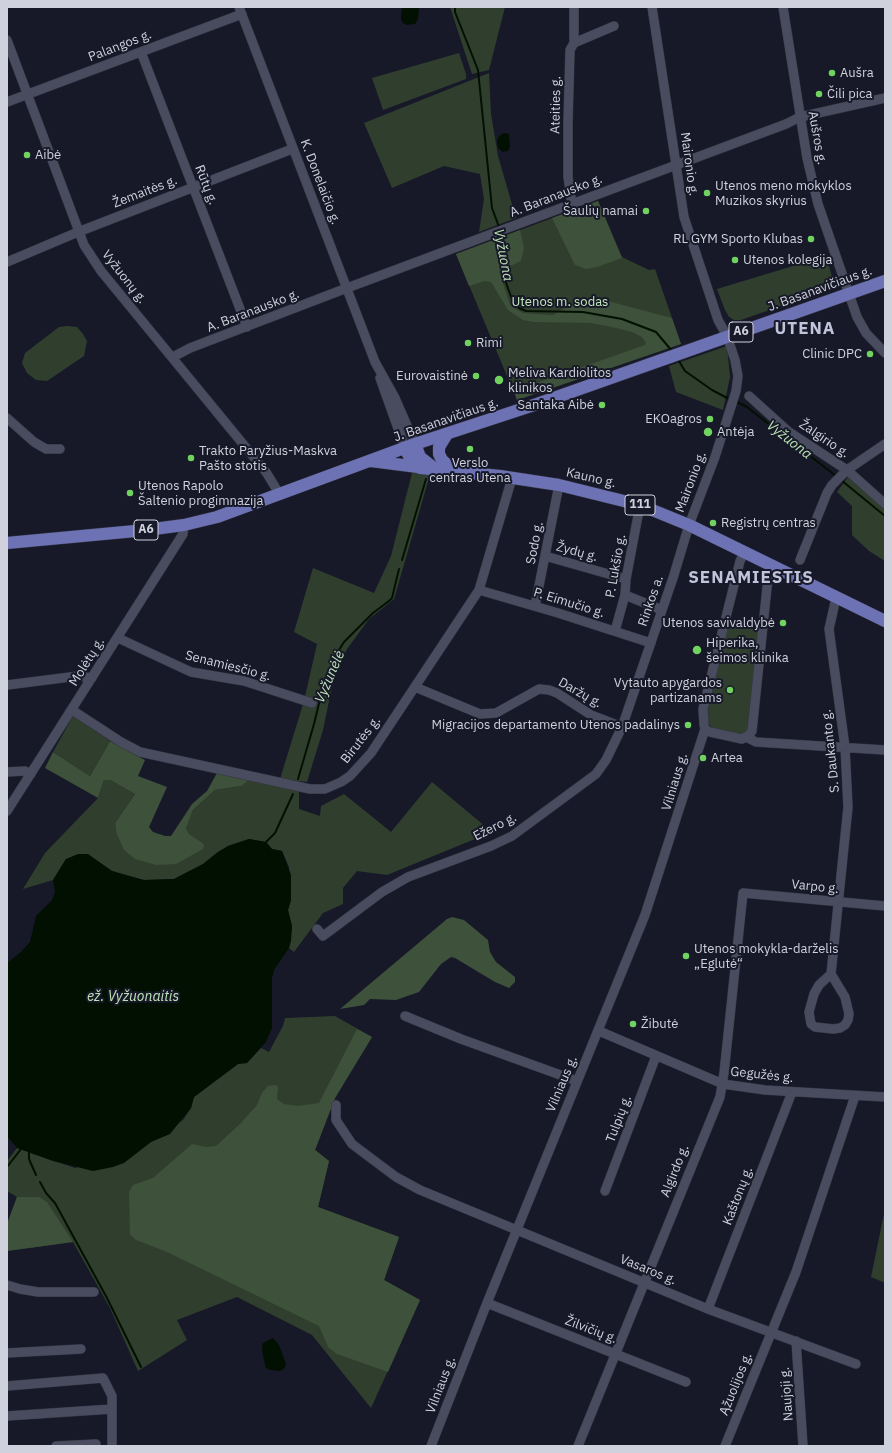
<!DOCTYPE html>
<meta charset="utf-8">
<style>
body{margin:0}
#map{position:relative;width:892px;height:1453px;overflow:hidden;background:#171929;font-family:"IBM Plex Sans",sans-serif}
canvas{display:block}
.frame{position:absolute;inset:0;border:8px solid #cfd1dc;pointer-events:none}
</style>
<div id="map">
<canvas width="892" height="1453"></canvas>
<div class="frame"></div>
</div>
<script>
const ctx = document.querySelector('canvas').getContext('2d');
ctx.lineJoin = 'round';
function fill(path, color) {
  ctx.fillStyle = color;
  ctx.fill(path, 'evenodd');
}
function toPath(rows) {
  const path = new Path2D();
  for (const r of rows) {
    path.moveTo(r[0], r[1]);
    for (let i = 2; i < r.length; i += 2) path.lineTo(r[i], r[i + 1]);
  }
  return path;
}
function trace(path, color, width, dash) {
  ctx.strokeStyle = color;
  ctx.lineWidth = width;
  ctx.lineCap = dash ? 'butt' : 'round';
  ctx.setLineDash(dash || []);
  ctx.stroke(path);
}
function drawText(font, color, halo, rows, align = 'center') {
  ctx.font = font + ' "IBM Plex Sans",sans-serif';
  ctx.lineWidth = 4;
  ctx.setLineDash([]);
  ctx.textBaseline = 'middle';
  ctx.strokeStyle = halo;
  ctx.fillStyle = color;
  for (const [text, x, y, turn = 0] of rows) {
    ctx.save();
    ctx.translate(x, y);
    ctx.rotate((+turn || 0) * Math.PI / 180);
    ctx.textAlign = isNaN(turn) ? turn : align;
    if (halo) ctx.strokeText(text, 0, 0);
    ctx.fillText(text, 0, 0);
    ctx.restore();
  }
}
const green = toPath([
 [450,7,505,7,489,70,472,74],
 [459,53,466,74,466,79,383,110,372,78],
 [489,73,491,114,498,156,516,218,479,232,484,199,480,174,444,166,392,188,364,123],
 [598,201,622,257,649,270,655,269,681,344,517,400,456,254],
 [826,256,835,287,741,320,734,320,729,317,725,310,717,289],
 [67,326,77,327,83,334,87,341,84,356,47,381,36,380,27,373,22,363,25,353,59,327],
 [727,346,730,377,723,410,676,392,669,366],
 [413,469,431,471,394,599,369,619,347,649,334,677,323,730,307,782,280,779,304,701,317,644,294,632,313,568,374,593,391,556],
 [848,477,885,504,885,561,869,551,852,535,852,506,837,492],
 [729,621,759,627,749,727,746,733,738,735,713,729,708,723,706,717],
 [73,716,110,741,90,776,53,752],
 [104,780,110,780,135,794,115,823,116,832,204,844,188,834,186,827,193,810,215,790,242,786,249,780,299,791,299,809,320,816,321,806,344,794,391,832,432,782,492,832,387,875,357,871,343,888,343,904,323,913,294,952,289,948,292,927,288,910,291,900,289,867,282,851,272,849,266,842,249,839,228,846,218,852,203,864,174,879,144,880,112,871,88,855,66,859,53,880,23,889,45,853,98,798],
 [335,1016,372,1037,335,1098,315,1150,329,1161,318,1207,399,1237,384,1280,420,1300,371,1408,312,1335,237,1297,177,1320,187,1340,138,1371,110,1308,73,1242,7,1251,7,1224,17,1197,7,1191,7,1161,17,1148,75,1168,139,1150,183,1120,191,1108,194,1097,238,1064,247,1063,261,1048,269,1052,283,1026,285,1018],
 [885,1209,885,1283,871,1277]
]);
const forest = toPath([
 [598,201,622,258,597,267,586,269,575,265,552,218],
 [520,230,524,248,521,261,499,271,509,302,512,307,523,313,553,315,577,301,592,298,600,299,672,318,681,344,517,400,514,391,645,345,646,343,642,337,632,332,612,327,591,323,533,322,523,320,508,310,491,282,485,281,469,286,456,254],
 [110,741,145,760,138,776,167,787,149,827,153,832,165,836,171,836,192,804,207,791,217,773,249,780,242,786,215,790,193,810,186,828,189,834,204,844,203,849,176,864,156,865,135,859,124,850,116,832,115,823,135,794,110,780,104,780,98,798,45,768,53,752,90,776],
 [452,917,464,920,488,940,490,952,496,962,515,977,515,982,509,988,495,982,455,958,451,957,441,964,419,992,396,1000,370,999,364,1005,340,1009,447,919],
 [357,1029,372,1037,335,1098,315,1150,329,1161,318,1207,399,1237,384,1280,420,1300,388,1372,337,1354,328,1347,319,1326,167,1252,136,1240,130,1234,129,1192,133,1185,153,1178,192,1144,206,1147,216,1146,241,1123,257,1105,262,1093,268,1086,276,1085,278,1087,277,1099,284,1104,298,1106,319,1103],
 [17,1197,39,1197,47,1202,73,1242,7,1251,7,1224]
]);
const water = toPath([
 [402,7,419,7,418,19,415,24,407,25,403,23,401,19],
 [504,133,509,134,510,147,508,151,503,152,498,148,497,141,499,136],
 [249,839,266,842,272,849,282,851,291,875,291,900,288,910,292,926,291,941,289,948,274,970,272,978,272,1028,266,1042,247,1063,238,1064,194,1097,191,1108,170,1134,151,1142,124,1163,113,1167,93,1171,53,1161,17,1148,7,1136,7,963,21,952,30,942,36,916,52,900,55,892,53,880,66,859,78,854,88,854,112,871,129,876,144,880,174,879,203,864,218,852,228,846],
 [273,1338,279,1345,286,1364,285,1368,280,1371,270,1370,266,1368,263,1356,262,1346,263,1343]
]);
const stream = toPath([
 [455,7,455,12,478,70,492,208,499,227],
 [501,234,503,244,502,267,505,280,513,302,519,308,526,311,583,312,622,319,656,332,672,351],
 [677,358,685,371,712,390,731,400],
 [735,401,747,407,836,476],
 [841,480,885,516],
 [402,560,426,479],
 [298,779,314,724,323,687,339,650,344,642,373,613,389,601,392,598,399,569],
 [266,842,275,833,293,794],
 [29,1152,29,1159,36,1175],
 [7,1167,21,1149],
 [40,1182,46,1193,55,1203,107,1298,141,1367]
]);
const minor = toPath([
 [239,7,375,362,395,398,415,444],
 [783,7,807,158,818,204,857,317,866,333,885,353],
 [7,40,84,245,101,271,266,472,280,495],
 [574,43,614,26],
 [141,52,247,327],
 [7,102,242,14],
 [572,204,568,177,568,123,570,50,574,43,574,7],
 [7,262,78,232,292,149],
 [173,357,190,348,347,288,786,124,800,117,885,98],
 [380,378,405,448],
 [749,396,789,432,847,470,885,504],
 [7,418,34,442,46,449,60,449],
 [744,553,740,561,703,709,704,725,705,729,710,732,742,739,749,735,752,731,768,578,773,567],
 [545,556,626,579],
 [800,560,827,493,832,485,847,470,885,444],
 [479,590,558,613,651,643],
 [625,595,662,610],
 [535,606,559,485],
 [615,631,625,595,626,579,640,505],
 [118,638,191,672,244,681,312,703],
 [7,685,78,676,92,678],
 [415,687,480,714,496,713,539,689,549,690,557,693,591,715,622,727],
 [72,710,121,742,140,752,310,789,325,789,341,782,350,776,371,753,479,590,512,478],
 [746,737,756,742,885,750],
 [7,772,25,771,31,774],
 [7,811,183,534,184,525],
 [317,929,323,936,382,892,408,877,491,846,512,836,596,774,606,760,622,727,673,578,689,525,715,457,736,391,738,376,735,360,727,336,718,320,684,217,652,7],
 [831,974,845,997,849,1014,848,1020,845,1025,840,1028,833,1029,815,1027,811,1024,809,1012,814,994,819,985,831,974,848,807,845,747,829,629,836,598],
 [405,1016,461,1039,577,1081],
 [599,1031,723,1084,765,1090,885,1097],
 [336,1105,336,1120,352,1144,396,1177,420,1190,708,1309,856,1364],
 [605,1191,656,1056],
 [7,1285,20,1289,38,1292,94,1292],
 [487,1303,686,1382],
 [708,1309,792,1092],
 [796,1341,803,1446],
 [7,1353,81,1349],
 [7,1386,103,1378,112,1396,112,1446],
 [7,1416,112,1409],
 [56,1446,96,1444],
 [431,1446,487,1303,645,915,705,729],
 [578,1446,720,1097,724,1073,743,893,885,906],
 [725,1446,796,1272,855,1096]
]);
const major = toPath([
 [447,434,439,447,439,454,442,460,453,470],
 [415,444,420,457,434,468],
 [405,448,413,464,420,468,500,476,559,485,640,505,689,525,885,621],
 [371,461,418,467],
 [7,543,146,530,184,525,217,517,415,444,537,404,885,281]
]);
const markers = [
 [832,73,4,"#70d35f"],
 [819,94,4,"#70d35f"],
 [27,155,4,"#70d35f"],
 [707,193,4,"#70d35f"],
 [646,211,4,"#70d35f"],
 [811,239,4,"#70d35f"],
 [735,260,4,"#70d35f"],
 [468,343,4,"#70d35f"],
 [870,354,4,"#70d35f"],
 [476,376,4,"#70d35f"],
 [499,380,5,"#70d35f"],
 [602,405,4,"#70d35f"],
 [710,419,4,"#70d35f"],
 [708,432,5,"#70d35f"],
 [470,449,4,"#70d35f"],
 [191,458,4,"#70d35f"],
 [130,493,4,"#70d35f"],
 [713,523,4,"#70d35f"],
 [783,623,4,"#70d35f"],
 [697,650,5,"#70d35f"],
 [730,690,4,"#70d35f"],
 [688,725,4,"#70d35f"],
 [703,758,4,"#70d35f"],
 [686,956,4,"#70d35f"],
 [633,1024,4,"#70d35f"]
];
const shields = [
 [741,332,24],
 [640,505,30],
 [146,530,24]
];
const shieldNames = [
 ["A6",741,332],
 ["111",640,505],
 ["A6",146,530]
];
const streetNames = [
 ["Palangos g.",120,46,-21],
 ["Ateities g.",556,105,-89],
 ["Aušros g.",817,138,80],
 ["Maironio g.",689,164,82],
 ["K. Donelaičio g.",320,182,69],
 ["Rūtų g.",206,185,69],
 ["Žemaitės g.",145,192,-21],
 ["A. Baranausko g.",556,196,-21],
 ["Vyžuonų g.",124,277,52],
 ["J. Basanavičiaus g.",820,289,-20],
 ["A. Baranausko g.",253,311,-21],
 ["J. Basanavičiaus g.",446,420,-19],
 ["Žalgirio g.",824,439,34],
 ["Kauno g.",591,478,13],
 ["Maironio g.",691,482,-69],
 ["Sodo g.",535,543,-79],
 ["Žydų g.",577,552,15],
 ["P. Lukšio g.",616,566,-80],
 ["Rinkos a.",651,601,-71],
 ["P. Eimučio g.",569,603,17],
 ["Molėtų g.",87,662,-58],
 ["Senamiesčio g.",228,666,14],
 ["Daržų g.",580,693,29],
 ["Birutės g.",361,740,-52],
 ["S. Daukanto g.",831,751,-96],
 ["Vilniaus g.",675,782,-73],
 ["Ežero g.",495,827,-27],
 ["Varpo g.",815,887,6],
 ["Gegužės g.",762,1075,6],
 ["Vilniaus g.",562,1084,-67],
 ["Tulpių g.",619,1119,-69],
 ["Algirdo g.",675,1171,-68],
 ["Kaštonų g.",738,1196,-69],
 ["Vasaros g.",648,1270,22],
 ["Žilvičių g.",591,1330,21],
 ["Ąžuolijos g.",736,1384,-68],
 ["Vilniaus g.",441,1385,-69],
 ["Naujoji g.",787,1394,-94]
];
const poiNames = [
 ["Aušra",840,73],
 ["Čili pica",827,94],
 ["Aibė",35,155],
 ["Utenos meno mokyklos",715,186],
 ["Muzikos skyrius",715,201],
 ["Šaulių namai",638,211,"right"],
 ["RL GYM Sporto Klubas",803,239,"right"],
 ["Utenos kolegija",743,260],
 ["Rimi",476,343],
 ["Clinic DPC",862,354,"right"],
 ["Meliva Kardiolitos",508,373],
 ["klinikos",508,388],
 ["Eurovaistinė",468,376,"right"],
 ["Santaka Aibė",594,405,"right"],
 ["EKOagros",702,419,"right"],
 ["Antėja",717,432],
 ["Trakto Paryžius-Maskva",199,451],
 ["Pašto stotis",199,466],
 ["Verslo",470,463,"center"],
 ["centras Utena",470,478,"center"],
 ["Utenos Rapolo",138,486],
 ["Šaltenio progimnazija",138,501],
 ["Registrų centras",721,523],
 ["Utenos savivaldybė",775,623,"right"],
 ["Hiperika,",706,643],
 ["šeimos klinika",706,658],
 ["Vytauto apygardos",722,683,"right"],
 ["partizanams",722,698,"right"],
 ["Migracijos departamento Utenos padalinys",680,725,"right"],
 ["Artea",711,758],
 ["Utenos mokykla-darželis",694,949],
 ["„Eglutė“",694,964],
 ["Žibutė",641,1024]
];
const parkNames = [
 ["Utenos m. sodas",560,302]
];
const waterNames = [
 ["Vyžuona",503,255,79],
 ["Vyžuona",789,440,38],
 ["Vyžunėlė",330,677,-67],
 ["ež. Vyžuonaitis",133,997]
];
const districtNames = [
 ["UTENA",805,329],
 ["SENAMIESTIS",751,578]
];
fill(green, '#303f2d');
fill(forest, '#3e513a');
fill(water, '#021001');
trace(stream, '#021001', 2);
trace(minor, '#353542', 10);
trace(major, '#353542', 13);
trace(minor, '#494c5f', 9);
trace(major, '#6c72b4', 12);
for (const [x, y, r, color] of markers) {
  const dot = new Path2D();
  dot.arc(x, y, r, 0, 2 * Math.PI);
  ctx.fillStyle = color;
  ctx.fill(dot);
  trace(dot, '#171929', 1.5);
}
for (const [x, y, w] of shields) {
  const box = new Path2D();
  box.roundRect(x - w / 2, y - 10, w, 20, 3);
  ctx.fillStyle = '#171929';
  ctx.fill(box);
  trace(box, '#cfd1dc', 1);
}
drawText('bold 12px', '#cfd1dc', null, shieldNames);
drawText('13px', '#cfd1dc', '#171929', streetNames);
drawText('13px', '#cfd1dc', '#171929', poiNames, 'left');
drawText('13px', '#c3eabb', '#171929', parkNames);
drawText('italic 14px', '#bde3b5', '#171929', waterNames);
ctx.letterSpacing = '1px';
drawText('bold 17px', '#c0c3da', '#171929', districtNames);
ctx.letterSpacing = '0px';
</script>
